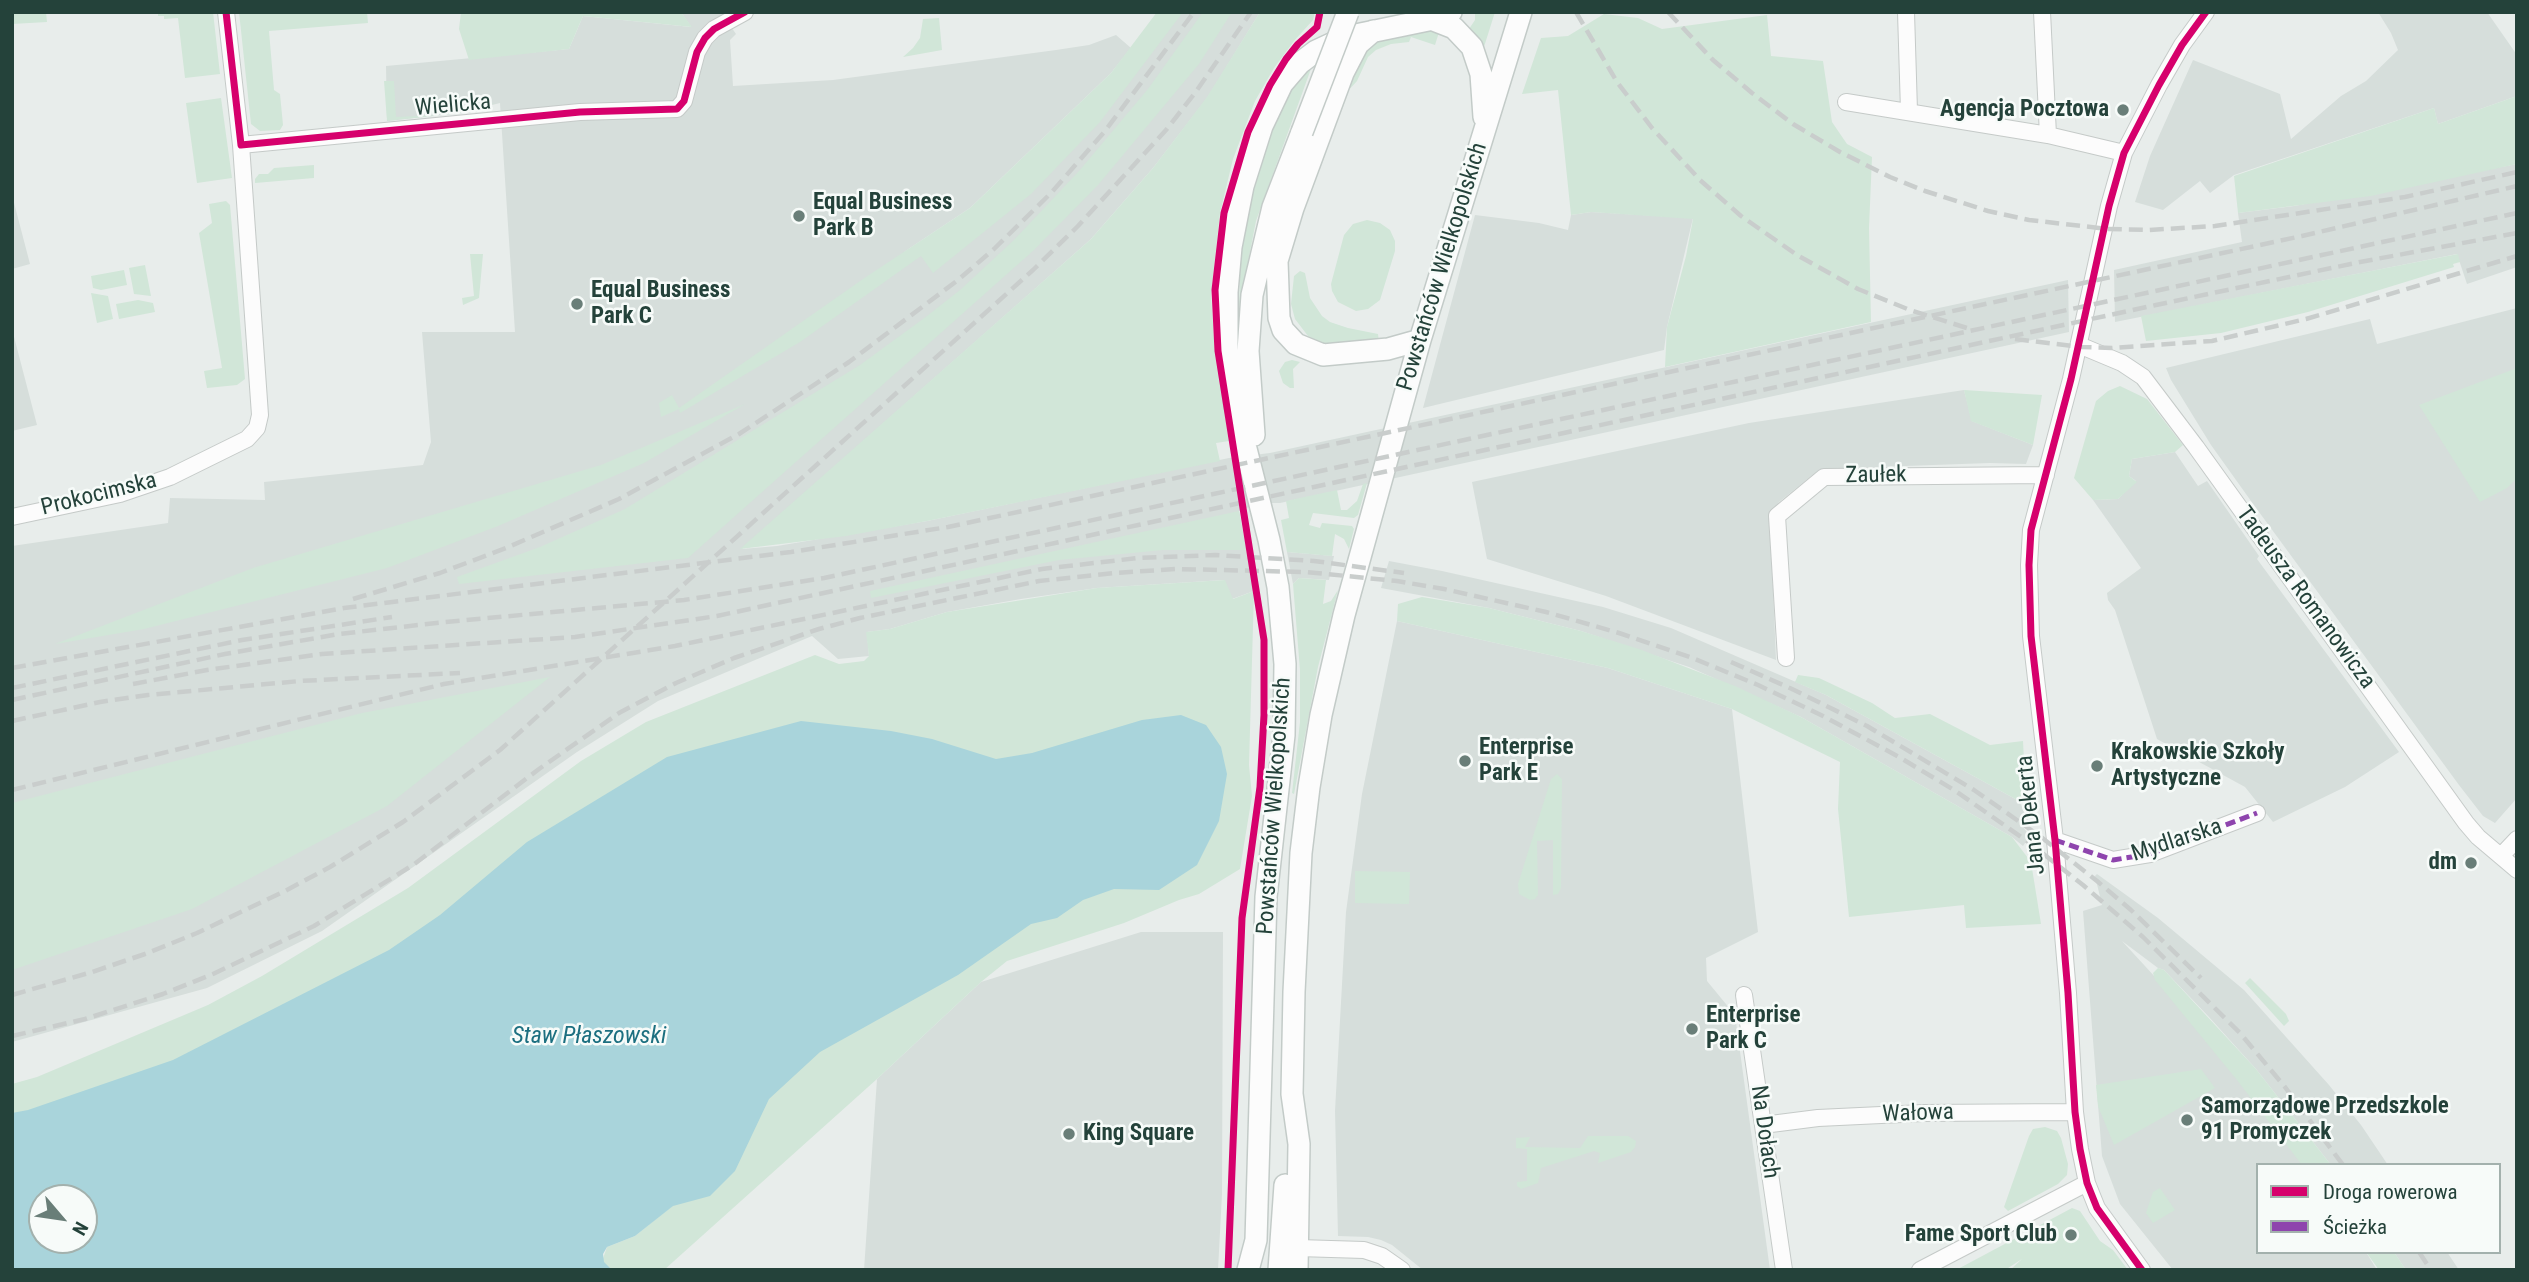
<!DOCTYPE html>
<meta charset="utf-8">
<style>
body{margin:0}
#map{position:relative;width:2529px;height:1282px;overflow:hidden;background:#e8edeb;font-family:"Roboto Condensed",sans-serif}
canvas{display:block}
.frame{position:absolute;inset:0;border:14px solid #24423a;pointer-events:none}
.legend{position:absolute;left:2256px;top:1163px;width:245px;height:91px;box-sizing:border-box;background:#f7fbf9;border:2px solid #a3b1ad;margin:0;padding:9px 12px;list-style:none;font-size:21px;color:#24423a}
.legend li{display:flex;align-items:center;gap:14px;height:35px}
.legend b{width:35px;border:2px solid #a3b1ad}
.north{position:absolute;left:28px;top:1184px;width:70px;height:70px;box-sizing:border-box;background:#f7fbf9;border:2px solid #a3b1ad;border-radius:50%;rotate:119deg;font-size:19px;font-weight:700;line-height:28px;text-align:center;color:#24423a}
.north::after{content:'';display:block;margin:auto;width:24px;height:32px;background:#697e78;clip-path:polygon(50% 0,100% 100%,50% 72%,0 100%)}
</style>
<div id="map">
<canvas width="2529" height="1282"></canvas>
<div class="frame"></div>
<ul class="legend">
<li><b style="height:9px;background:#d6006c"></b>Droga rowerowa</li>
<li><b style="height:9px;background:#8e44ad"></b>Ścieżka</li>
</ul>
<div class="north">N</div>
</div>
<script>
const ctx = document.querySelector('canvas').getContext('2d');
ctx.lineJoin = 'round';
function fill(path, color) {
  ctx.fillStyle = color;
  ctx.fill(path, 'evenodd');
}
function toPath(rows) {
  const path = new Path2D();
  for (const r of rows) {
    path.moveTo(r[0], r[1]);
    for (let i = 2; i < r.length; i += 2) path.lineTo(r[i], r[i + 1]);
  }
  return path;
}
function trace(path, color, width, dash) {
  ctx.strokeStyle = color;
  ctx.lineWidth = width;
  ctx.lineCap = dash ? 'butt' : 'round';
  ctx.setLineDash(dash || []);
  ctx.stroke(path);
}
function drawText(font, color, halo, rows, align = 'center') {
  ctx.font = font + ' "Roboto Condensed",sans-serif';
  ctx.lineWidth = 5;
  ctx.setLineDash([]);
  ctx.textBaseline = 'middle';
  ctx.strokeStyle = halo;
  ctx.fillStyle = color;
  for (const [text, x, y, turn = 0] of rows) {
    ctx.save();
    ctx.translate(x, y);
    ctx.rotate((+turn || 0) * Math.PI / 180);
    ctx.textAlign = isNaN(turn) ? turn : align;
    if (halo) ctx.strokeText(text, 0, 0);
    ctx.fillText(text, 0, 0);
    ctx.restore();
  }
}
const built = toPath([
 [681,12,721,12,736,34,730,40,733,86,833,80,1056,50,1089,45,1116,35,1131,48,1111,73,970,208,904,252,970,215,1118,81,1170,12,1260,12,1208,97,1153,168,1091,239,742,549,777,546,927,521,1229,458,1270,453,2068,280,2069,332,1280,503,1259,503,1239,511,1254,591,1232,599,1224,580,1097,588,1021,599,947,612,890,629,867,632,869,656,838,659,812,636,658,701,577,752,322,931,207,988,12,1042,12,546,168,523,170,498,265,500,264,482,423,465,431,442,422,332,515,332,500,103,460,113,387,121,386,66,569,49,583,16,691,27],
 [2378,12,2487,12,2517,55,2517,96,2438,124,2434,108,2234,175,2210,193,2200,181,2163,210,2135,202,2150,156,2193,60,2280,94,2291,139,2341,96,2366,81,2398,50,2391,33],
 [2517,164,2517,267,2467,284,2457,254,2115,322,2114,270,2242,242,2238,213,2294,206],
 [12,195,30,264,12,269],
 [1591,212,1693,218,1667,327,1664,350,1423,408,1475,215,1539,223,1568,230,1571,215],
 [2517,308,2517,798,2495,823,2483,816,2459,785,2251,501,2211,445,2171,380,2166,368,2370,319,2377,344],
 [12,329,37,425,12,431],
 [1964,390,1972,421,2033,445,2026,464,1990,463,1820,469,1779,502,1770,517,1776,660,1606,596,1487,559,1472,482,1749,423],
 [2175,452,2198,486,2207,481,2259,556,2257,559,2399,752,2345,787,2273,822,2245,787,2157,739,2115,610,2108,600,2107,593,2141,568,2093,500,2118,499,2136,481,2129,476,2132,459],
 [1287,552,1334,556,1329,580,1299,578,1293,584],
 [1389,561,1442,571,1603,607,1671,628,1826,695,2019,801,2028,819,2023,827,2030,836,2023,846,2012,837,1801,717,1689,667,1581,631,1489,608,1381,588],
 [1397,621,1608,668,1732,709,1758,932,1706,958,1707,981,1735,1015,1770,1270,1423,1270,1392,1245,1381,1240,1368,1237,1338,1236,1335,1111,1346,912,1362,794],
 [2097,874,2158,918,2244,990,2329,1085,2361,1125,2388,1165,2331,1165,2256,1069,2209,1017,2164,970,2158,968,2122,941,2235,1064,2307,1165,2258,1165,2258,1252,2366,1252,2377,1270,2173,1270,2120,1204,2102,1156,2083,911,2102,905,2095,876],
 [1141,932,1223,932,1222,1194,1218,1270,864,1270,877,1079,981,982],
 [2394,1252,2447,1252,2459,1270,2406,1270]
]);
const green = toPath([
 [12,12,46,12,47,22,12,24],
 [158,12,213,12,220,74,185,78,178,18,164,19,164,16,158,16],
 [239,12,367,12,368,23,269,31,274,90,280,94,283,125,280,130,260,131,251,124],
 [461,12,681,12,692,27,583,16,569,49,469,60,459,29],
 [1157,12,1183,12,1100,122,1031,194,933,273,921,256,800,342,680,413,679,409,661,417,659,403,672,395,679,408,863,279,970,208,1111,73],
 [1203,12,1232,12,1199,64,1098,185,1034,250,688,558,459,584,457,577,540,547,625,509,860,365,927,316,960,290,1014,240,1079,171,1148,89],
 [1260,12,1315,12,1313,20,1294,41,1274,68,1255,101,1233,159,1220,213,1211,296,1215,353,1229,441,1216,443,1220,461,927,521,846,536,740,549,1091,239,1153,168,1207,97],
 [1475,12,1495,12,1483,50,1469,29,1475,20],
 [1604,14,1638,18,1662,29,1767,15,1771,56,1823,61,1832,122,1847,144,1872,157,1869,228,1871,322,1665,367,1667,327,1686,256,1693,219,1591,212,1571,215,1558,90,1522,94,1541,38,1568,36],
 [939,18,942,50,903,57,913,48,920,38,923,19],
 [1440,29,1435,45,1411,37,1409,42,1391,44,1376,50,1368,57,1357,81,1346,93,1359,57,1372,43,1386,37],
 [1312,66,1256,221,1239,308,1241,245,1247,213,1260,160,1284,102,1296,82],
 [384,81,394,81,396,117,443,115,500,102,460,113,387,121],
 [2517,96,2517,164,2371,196,2238,213,2234,176,2434,108,2438,124],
 [221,98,232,178,197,183,186,103],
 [314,165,314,178,255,183,255,179,259,174,268,174,274,168],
 [226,201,230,205,245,379,237,385,207,388,204,371,222,368,199,233,212,223,209,204],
 [1367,220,1380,223,1390,230,1395,241,1395,251,1380,300,1368,309,1356,311,1338,302,1332,291,1331,284,1344,235,1353,224],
 [470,254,483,254,479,298,463,305,462,298,474,296],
 [2458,254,2460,262,2453,264,2454,267,2308,312,2221,333,2146,341,2141,316],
 [145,265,151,296,134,294,129,268],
 [124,270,127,285,101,290,93,288,91,276],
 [1300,271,1305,273,1310,298,1322,316,1330,322,1348,328,1378,334,1379,342,1325,344,1308,336,1295,319,1291,304,1294,276],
 [91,293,108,296,113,319,97,323],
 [138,300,153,303,155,312,119,319,116,304],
 [1292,360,1300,362,1293,369,1294,388,1290,388,1283,383,1279,371,1285,362],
 [2517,368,2517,478,2507,488,2480,502,2419,405],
 [2120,386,2147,399,2183,445,2175,452,2132,459,2129,476,2137,482,2118,499,2093,500,2074,478,2096,401,2108,391],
 [1964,390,2042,395,2033,445,1971,421],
 [745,404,644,463,498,526,387,568,144,629,55,644,253,568,601,465],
 [1367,483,1358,515,1354,518,1313,513,1309,525,1320,528,1322,523,1352,526,1354,529,1349,549,1344,539,1335,534,1332,556,1287,552,1281,520,1289,518,1286,501,1337,490,1341,510,1347,510,1357,501,1363,484],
 [1239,511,1246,550,1163,550,1059,560,871,598,870,591],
 [1299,578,1326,580,1323,604,1331,601,1338,590,1318,667,1294,794,1292,793,1300,722,1300,670,1293,584],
 [1225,580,1233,599,1254,591,1249,765,1252,796,1240,869,1199,894,1179,900,1124,923,1007,961,981,982,877,1079,664,1270,599,1270,607,1247,635,1236,672,1206,738,1162,745,1145,457,916,193,1057,12,1117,12,1084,37,1077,208,1005,262,976,408,888,581,761,646,722,815,655,839,664,864,661,869,656,866,632,890,629,947,612,1097,588],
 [1422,597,1489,608,1581,631,1639,649,1735,686,1801,717,2012,837,2031,862,2041,924,1966,928,1964,905,1849,917,1838,809,1840,762,1732,709,1608,668,1397,621,1398,604],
 [1798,675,1819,678,1872,703,1895,718,1930,714,1990,745,2023,741,2026,799,2019,801,1826,695,1795,682],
 [550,677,387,806,192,909,12,970,12,803,362,713],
 [1557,774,1562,779,1561,888,1558,894,1553,895,1553,840,1537,841,1538,895,1535,899,1530,900,1519,894,1518,884,1551,779],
 [1355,871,1410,872,1409,904,1355,903],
 [2158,968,2164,970,2256,1069,2331,1165,2302,1165,2237,1080,2155,980,2153,973],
 [2250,978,2286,1014,2289,1021,2284,1026,2245,983],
 [2201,1069,2215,1088,2114,1145,2098,1106,2096,1085],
 [2045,1127,2057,1131,2061,1138,2068,1164,2067,1175,2058,1184,2008,1211,2004,1207,2029,1136,2033,1129],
 [1588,1136,1628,1136,1636,1141,1635,1147,1631,1152,1598,1163,1600,1153,1594,1151,1541,1168,1538,1183,1521,1189,1517,1186,1517,1182,1527,1181,1527,1149,1516,1148,1516,1138,1530,1137,1525,1147,1580,1148],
 [2160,1188,2175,1210,2153,1223,2146,1213,2153,1192],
 [2072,1208,2080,1211,2100,1241,2113,1250,2128,1270,2010,1270,2022,1259,2005,1270,1956,1270],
 [2366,1252,2394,1252,2406,1270,2379,1270]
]);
const water = toPath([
 [1181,715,1206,725,1221,747,1227,774,1219,821,1197,865,1159,890,1114,889,1083,900,1057,918,1031,924,958,975,820,1052,769,1099,735,1171,710,1196,673,1206,635,1236,607,1247,603,1254,604,1262,611,1269,624,1270,12,1270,12,1113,28,1110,173,1060,389,950,440,915,527,842,667,757,801,721,891,731,932,739,996,759,1032,753,1142,720],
 [42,1198,84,1198,84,1240,42,1240]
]);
const minor = toPath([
 [226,12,241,145,580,112,677,109,684,101,697,52,705,38,714,29,745,12],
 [1906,12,1909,111],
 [2042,12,2048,135],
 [1846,102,2048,135,2124,153],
 [2079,345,2122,363,2143,377,2196,447,2466,823,2478,837,2517,870],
 [12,517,120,494,170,477,247,439,257,428,260,415,241,145],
 [1786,658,1777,516,1824,477,2046,475],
 [2055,840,2113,860,2150,854,2257,813],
 [2501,856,2517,839],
 [1744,995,1784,1270],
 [1763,1125,1818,1118,1923,1113,2075,1112],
 [1298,1248,1364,1250,1382,1256,1402,1270],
 [1920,1270,2087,1183],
 [2142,1270,2097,1208,2087,1183,2080,1149,2075,1112,2068,993,2055,840,2031,636,2029,565,2031,530,2071,379,2109,206,2124,153,2159,85,2182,45,2206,12]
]);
const secondary = toPath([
 [1431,19,1454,28,1472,47,1481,74,1484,117],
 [1373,31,1358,44,1343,73,1293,208,1277,261,1279,318,1283,330,1296,344,1323,355,1388,349,1420,340],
 [1254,435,1248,351,1252,295,1273,207,1302,132],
 [1248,1270,1256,1240,1266,897,1284,735,1285,664,1278,587,1269,540,1235,405,1227,350,1227,292,1231,247,1243,186,1262,126,1282,84,1300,63,1316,51,1346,37,1438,18,1451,12],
 [1279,1270,1285,1185],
 [1297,1270,1299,1144,1292,1094,1294,992,1301,853,1309,787,1321,715,1344,615,1420,340,1521,12]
]);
const rail = toPath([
 [1576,12,1617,82,1652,128,1700,180,1741,216,1797,255,1858,289,1910,310,1970,329],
 [1668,12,1713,60,1752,93,1793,124,1840,152,1890,177,1925,191,1988,211,2029,220,2108,229,2149,230,2215,226,2405,197,2517,172],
 [2015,339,2081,347,2112,348,2212,341,2306,319,2517,256],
 [353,599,440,573,506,548,619,499,739,434,849,362,958,280,994,249,1051,193,1105,131,1194,12],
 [1731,662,1792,689,1867,726,1974,790,2041,837,2097,881,2131,910,2201,978],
 [12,668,344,608,791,552,948,527,2302,236,2517,186],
 [133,684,207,670,322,654,575,637,717,616,2156,305,2360,262,2517,233],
 [12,688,242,640,392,617],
 [12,700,225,654,339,634,445,622,684,600,824,578,2517,213],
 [12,721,100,702,148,695,300,681,460,673],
 [12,790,444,684,675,646,1042,569,1138,558,1215,555,1314,561,1404,573],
 [12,995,92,972,145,954,197,933,285,891,330,867,403,822,500,750,1033,270,1078,226,1166,130,1195,93,1251,12],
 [12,1036,85,1019,163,994,213,974,314,926,413,865,539,769,619,713,676,683,734,658,819,629,860,618,1039,581,1114,573,1176,569,1306,572,1397,581,1444,589,1546,612,1619,633,1690,657,1758,685,1823,716,1899,757,1954,790,2027,841,2083,885,2143,937,2240,1033,2285,1087,2343,1165],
 [2419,1252,2431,1270]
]);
const secondaryBridge = toPath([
 [1302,132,1348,12]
]);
const quiet = toPath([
 [2055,840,2113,860,2150,854,2257,813]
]);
const cycleway = toPath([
 [226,12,241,145,580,112,677,109,684,101,697,52,705,38,714,29,745,12],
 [1228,1270,1242,918,1260,787,1264,715,1264,640,1218,351,1215,290,1224,213,1248,132,1270,85,1286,59,1298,44,1317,27,1320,12],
 [2142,1270,2097,1208,2087,1183,2080,1149,2075,1112,2068,993,2055,840,2031,636,2029,565,2031,530,2071,379,2109,206,2124,153,2159,85,2182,45,2206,12]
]);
const markers = [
 [2123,110,7,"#697e78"],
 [799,216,7,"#697e78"],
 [577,304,7,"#697e78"],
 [1465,761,7,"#697e78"],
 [2097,766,7,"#697e78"],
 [2471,863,7,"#697e78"],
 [1692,1029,7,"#697e78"],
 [2187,1120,7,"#697e78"],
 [1069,1134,7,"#697e78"],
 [2071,1235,7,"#697e78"]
];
const streetNames = [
 ["Wielicka",453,106,-5],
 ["Powstańców Wielkopolskich",1443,267,-73],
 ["Zaułek",1876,476,-1],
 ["Prokocimska",99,495,-14],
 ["Tadeusza Romanowicza",2305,598,54],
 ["Powstańców Wielkopolskich",1275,806,-86],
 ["Jana Dekerta",2032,815,-96],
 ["Mydlarska",2177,841,-18],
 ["Wałowa",1918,1114,-2],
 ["Na Dołach",1764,1132,82]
];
const poiNames = [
 ["Agencja Pocztowa",2109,110,"right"],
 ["Equal Business",813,203],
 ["Park B",813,229],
 ["Equal Business",591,291],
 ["Park C",591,317],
 ["Enterprise",1479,748],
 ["Park E",1479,774],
 ["Krakowskie Szkoły",2111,753],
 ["Artystyczne",2111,779],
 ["dm",2457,863,"right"],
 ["Enterprise",1706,1016],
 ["Park C",1706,1042],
 ["Samorządowe Przedszkole",2201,1107],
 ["91 Promyczek",2201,1133],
 ["King Square",1083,1134],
 ["Fame Sport Club",2057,1235,"right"]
];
const waterNames = [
 ["Staw Płaszowski",589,1037]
];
fill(built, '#d6dedb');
fill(green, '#d1e6d8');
fill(water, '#a9d4db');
trace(minor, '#c5cac8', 18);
trace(secondary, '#c3cbc8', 24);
trace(minor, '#fcfcfc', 16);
trace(secondary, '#fcfcfc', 21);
trace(rail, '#c9cdcc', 4.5, [14, 7]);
trace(secondaryBridge, '#c3cbc8', 24, []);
trace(secondaryBridge, '#fcfcfc', 21);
trace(quiet, '#8e44ad', 5, [10, 5]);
trace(cycleway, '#d6006c', 7);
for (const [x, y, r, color] of markers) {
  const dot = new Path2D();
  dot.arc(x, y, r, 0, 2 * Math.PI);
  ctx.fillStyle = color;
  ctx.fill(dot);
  trace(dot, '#f7fbf9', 2.5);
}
drawText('23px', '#24423a', '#f7fbf9', streetNames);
drawText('bold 23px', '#24423a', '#f7fbf9', poiNames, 'left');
drawText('italic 24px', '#1c6f80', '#f7fbf9', waterNames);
</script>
